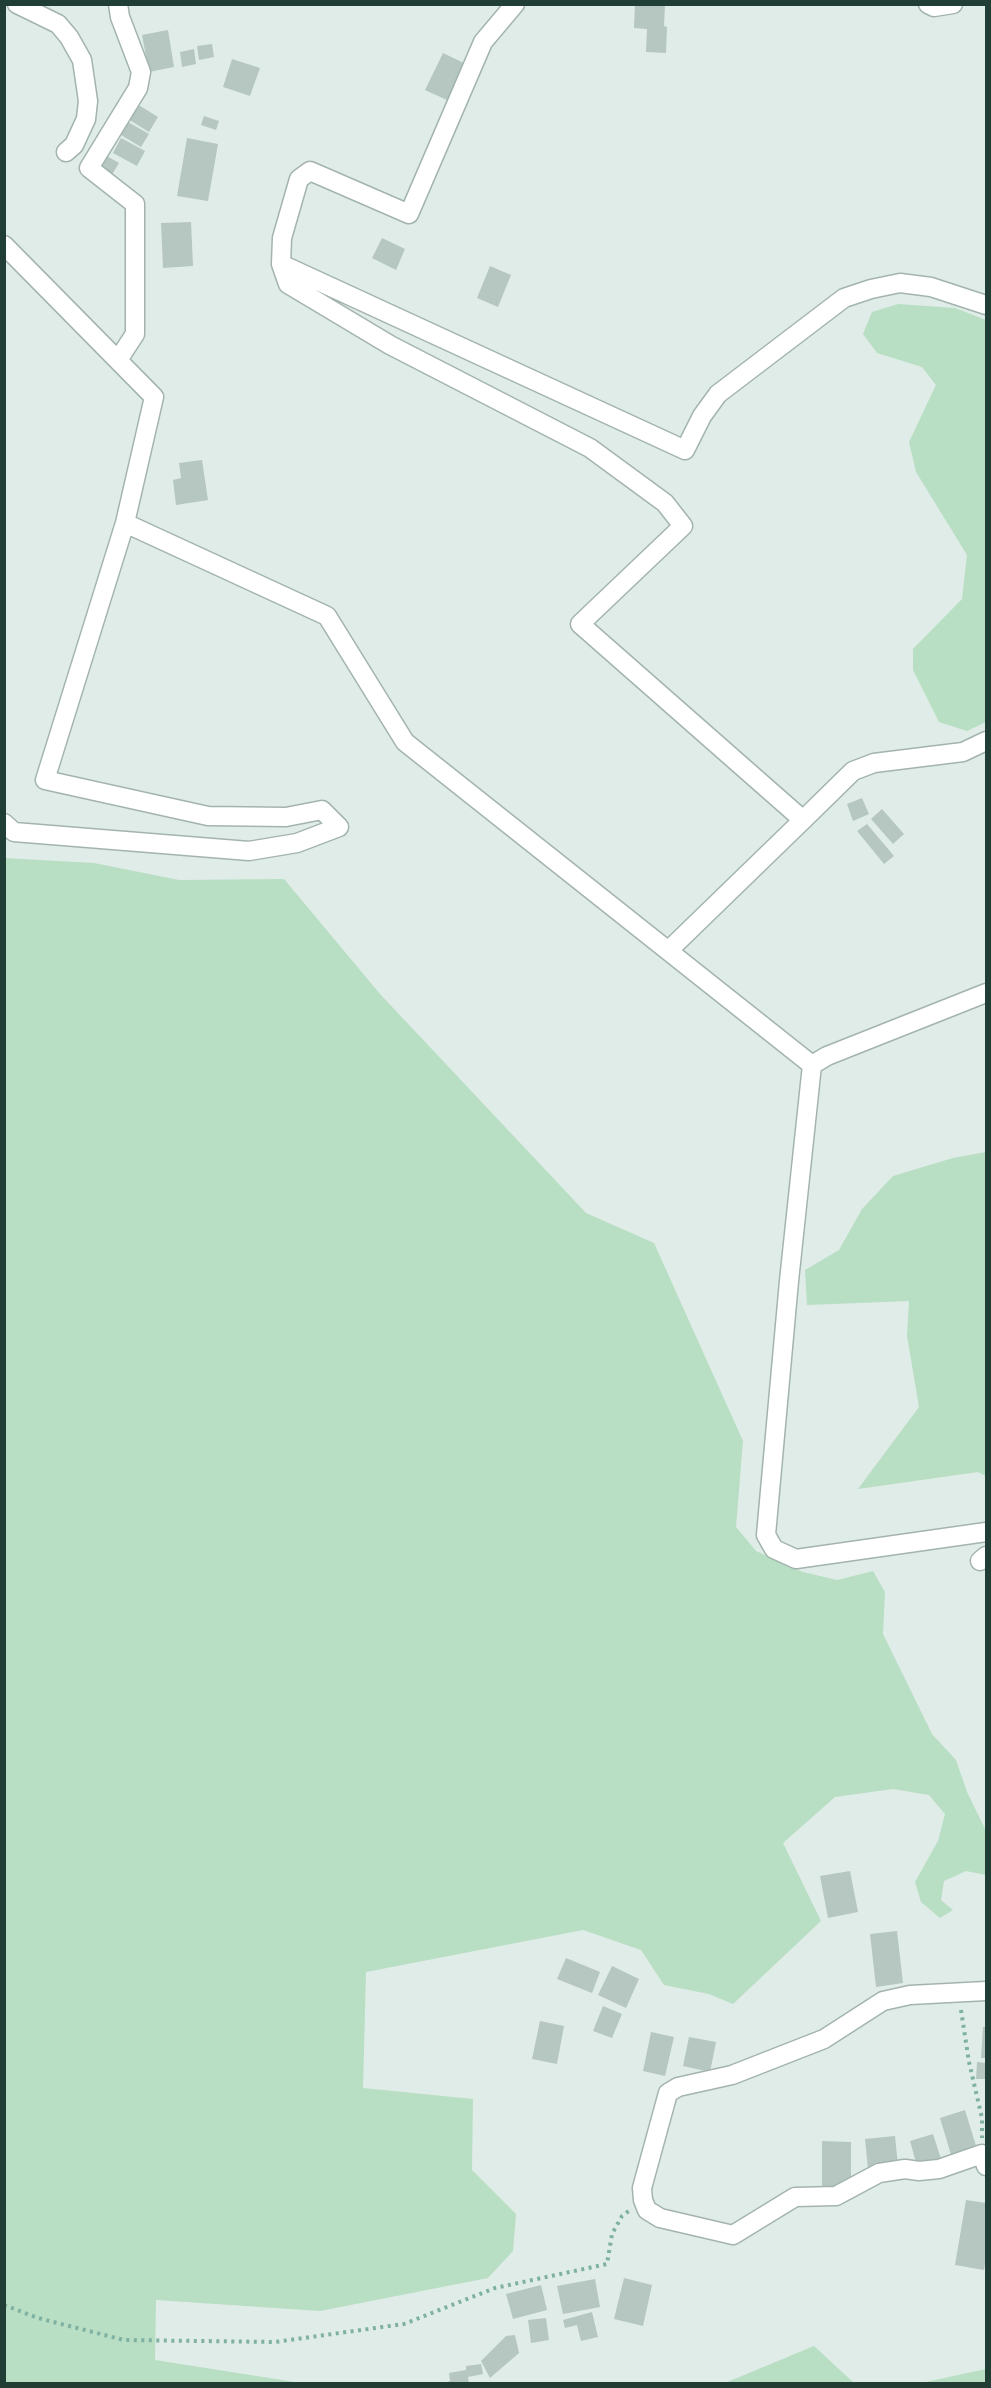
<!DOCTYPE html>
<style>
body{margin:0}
#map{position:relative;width:991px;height:2388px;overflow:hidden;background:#e0ece7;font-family:Manrope,sans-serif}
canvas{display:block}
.frame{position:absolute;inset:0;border:6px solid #203d36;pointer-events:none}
</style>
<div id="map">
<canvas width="991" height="2388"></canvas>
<div class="frame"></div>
</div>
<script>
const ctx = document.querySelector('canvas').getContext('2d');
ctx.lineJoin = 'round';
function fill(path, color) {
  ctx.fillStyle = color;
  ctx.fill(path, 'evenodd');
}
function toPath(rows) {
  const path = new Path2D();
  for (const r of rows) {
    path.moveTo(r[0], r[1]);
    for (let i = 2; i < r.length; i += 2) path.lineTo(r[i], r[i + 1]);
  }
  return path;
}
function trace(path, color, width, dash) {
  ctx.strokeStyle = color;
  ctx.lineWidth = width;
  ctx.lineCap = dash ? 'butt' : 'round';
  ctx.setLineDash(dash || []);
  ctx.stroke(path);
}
const green = toPath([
 [898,304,955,308,986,320,986,722,967,731,939,722,913,670,913,649,962,599,967,555,916,472,909,442,936,385,922,367,877,353,863,334,872,312],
 [4,858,94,863,179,880,284,879,380,994,586,1213,654,1243,743,1441,736,1527,756,1551,803,1572,837,1580,873,1571,885,1592,883,1634,932,1734,956,1760,967,1792,986,1831,986,1875,966,1871,944,1881,941,1900,953,1910,940,1918,921,1902,915,1882,938,1841,945,1814,929,1795,893,1789,835,1797,783,1843,821,1921,733,2004,709,1994,664,1985,641,1950,583,1930,366,1972,363,2088,473,2099,472,2170,516,2214,513,2251,488,2278,320,2311,156,2300,155,2360,301,2383,5,2383],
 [986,1152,986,1476,978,1472,858,1489,919,1407,907,1336,909,1301,807,1305,805,1270,839,1250,862,1209,893,1176,953,1158],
 [814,2346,854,2383,725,2383],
 [986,2369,986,2383,921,2383]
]);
const building = toPath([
 [635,4,665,4,664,26,667,27,666,53,646,52,647,29,634,28],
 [168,30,174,67,149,72,142,35],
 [212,44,214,57,199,60,197,46],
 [194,49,196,64,182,67,180,52],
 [443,53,466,64,449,101,425,90],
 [232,59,260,68,250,96,223,87],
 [137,104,158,117,149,132,128,119],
 [204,116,219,121,216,130,201,125],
 [128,122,149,134,141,147,121,135],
 [121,138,145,151,137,166,113,153],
 [187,138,218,144,208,201,177,196],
 [105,155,119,163,110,178,96,170],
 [191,222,193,266,163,268,161,223],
 [382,238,405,249,396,270,372,258],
 [490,266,511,275,498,307,477,298],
 [202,460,208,500,176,505,173,480,181,478,179,463],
 [862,798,869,814,853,821,847,804],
 [882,809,904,834,893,844,871,819],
 [867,824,894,856,884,864,857,831],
 [850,1871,858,1912,828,1918,820,1876],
 [897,1931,903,1983,876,1987,870,1934],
 [566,1958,600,1972,592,1993,557,1979],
 [612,1966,639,1979,626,2008,598,1995],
 [603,2006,622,2014,612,2038,593,2031],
 [540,2021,564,2026,557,2064,532,2059],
 [983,2027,986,2027,986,2058,981,2058],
 [651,2032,674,2037,665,2076,643,2071],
 [689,2037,716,2042,710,2072,683,2066],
 [977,2062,986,2063,986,2079,976,2079],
 [965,2110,977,2149,952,2158,940,2118],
 [933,2134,941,2159,917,2166,910,2141],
 [895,2136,898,2166,868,2169,865,2139],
 [822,2141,851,2142,851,2187,822,2187],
 [966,2200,986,2203,986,2257,984,2270,955,2265],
 [624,2278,652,2285,643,2326,614,2319],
 [595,2279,600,2307,563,2314,557,2286],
 [541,2285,547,2310,513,2319,506,2294],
 [592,2312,598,2337,581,2341,577,2325,565,2328,563,2320],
 [546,2318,549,2340,531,2343,528,2320],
 [515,2335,519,2353,490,2378,481,2361,506,2336],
 [481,2364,483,2374,468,2377,469,2384,441,2384,450,2381,449,2373,466,2370,466,2366]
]);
const path = toPath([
 [961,2010,969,2062,982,2118,982,2138],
 [4,2305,38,2318,124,2340,275,2342,404,2324,495,2288,607,2264,612,2234,622,2216,630,2210]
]);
const minor = toPath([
 [17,4,58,24,69,37,82,60,88,101,86,119,74,145,66,152],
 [515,4,483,42,409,214,310,171,299,179,282,238,281,264,288,284,390,345,590,448,665,503,683,526,580,624,803,820,669,950],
 [928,4,934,7,953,4],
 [4,245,154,397,125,523,45,780,208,816,286,817,322,810,339,827,297,843,249,851,14,832,4,823],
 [281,264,685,450,702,416,718,394,844,298,871,289,900,283,931,287,986,305],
 [118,360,135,334,135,204,89,168,138,88,141,72,120,17,118,4],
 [125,523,327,616,405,742,812,1065],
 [803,820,853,771,874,763,963,752,986,741],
 [812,1065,789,1281,766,1535,774,1549,796,1559,986,1532],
 [812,1065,827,1056,986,993],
 [980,1561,986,1556],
 [986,1991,910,1995,883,2001,824,2039,732,2075,678,2087,668,2093,642,2188,643,2200,647,2210,660,2218,733,2235,795,2197,836,2196,879,2173,905,2169,919,2171,939,2169,982,2154,986,2166]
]);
fill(green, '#b8dec4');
fill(building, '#b5c7c0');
trace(minor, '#a3b4ae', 21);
trace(path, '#7fb1a3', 4, [3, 4.5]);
trace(minor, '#fff', 18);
</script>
